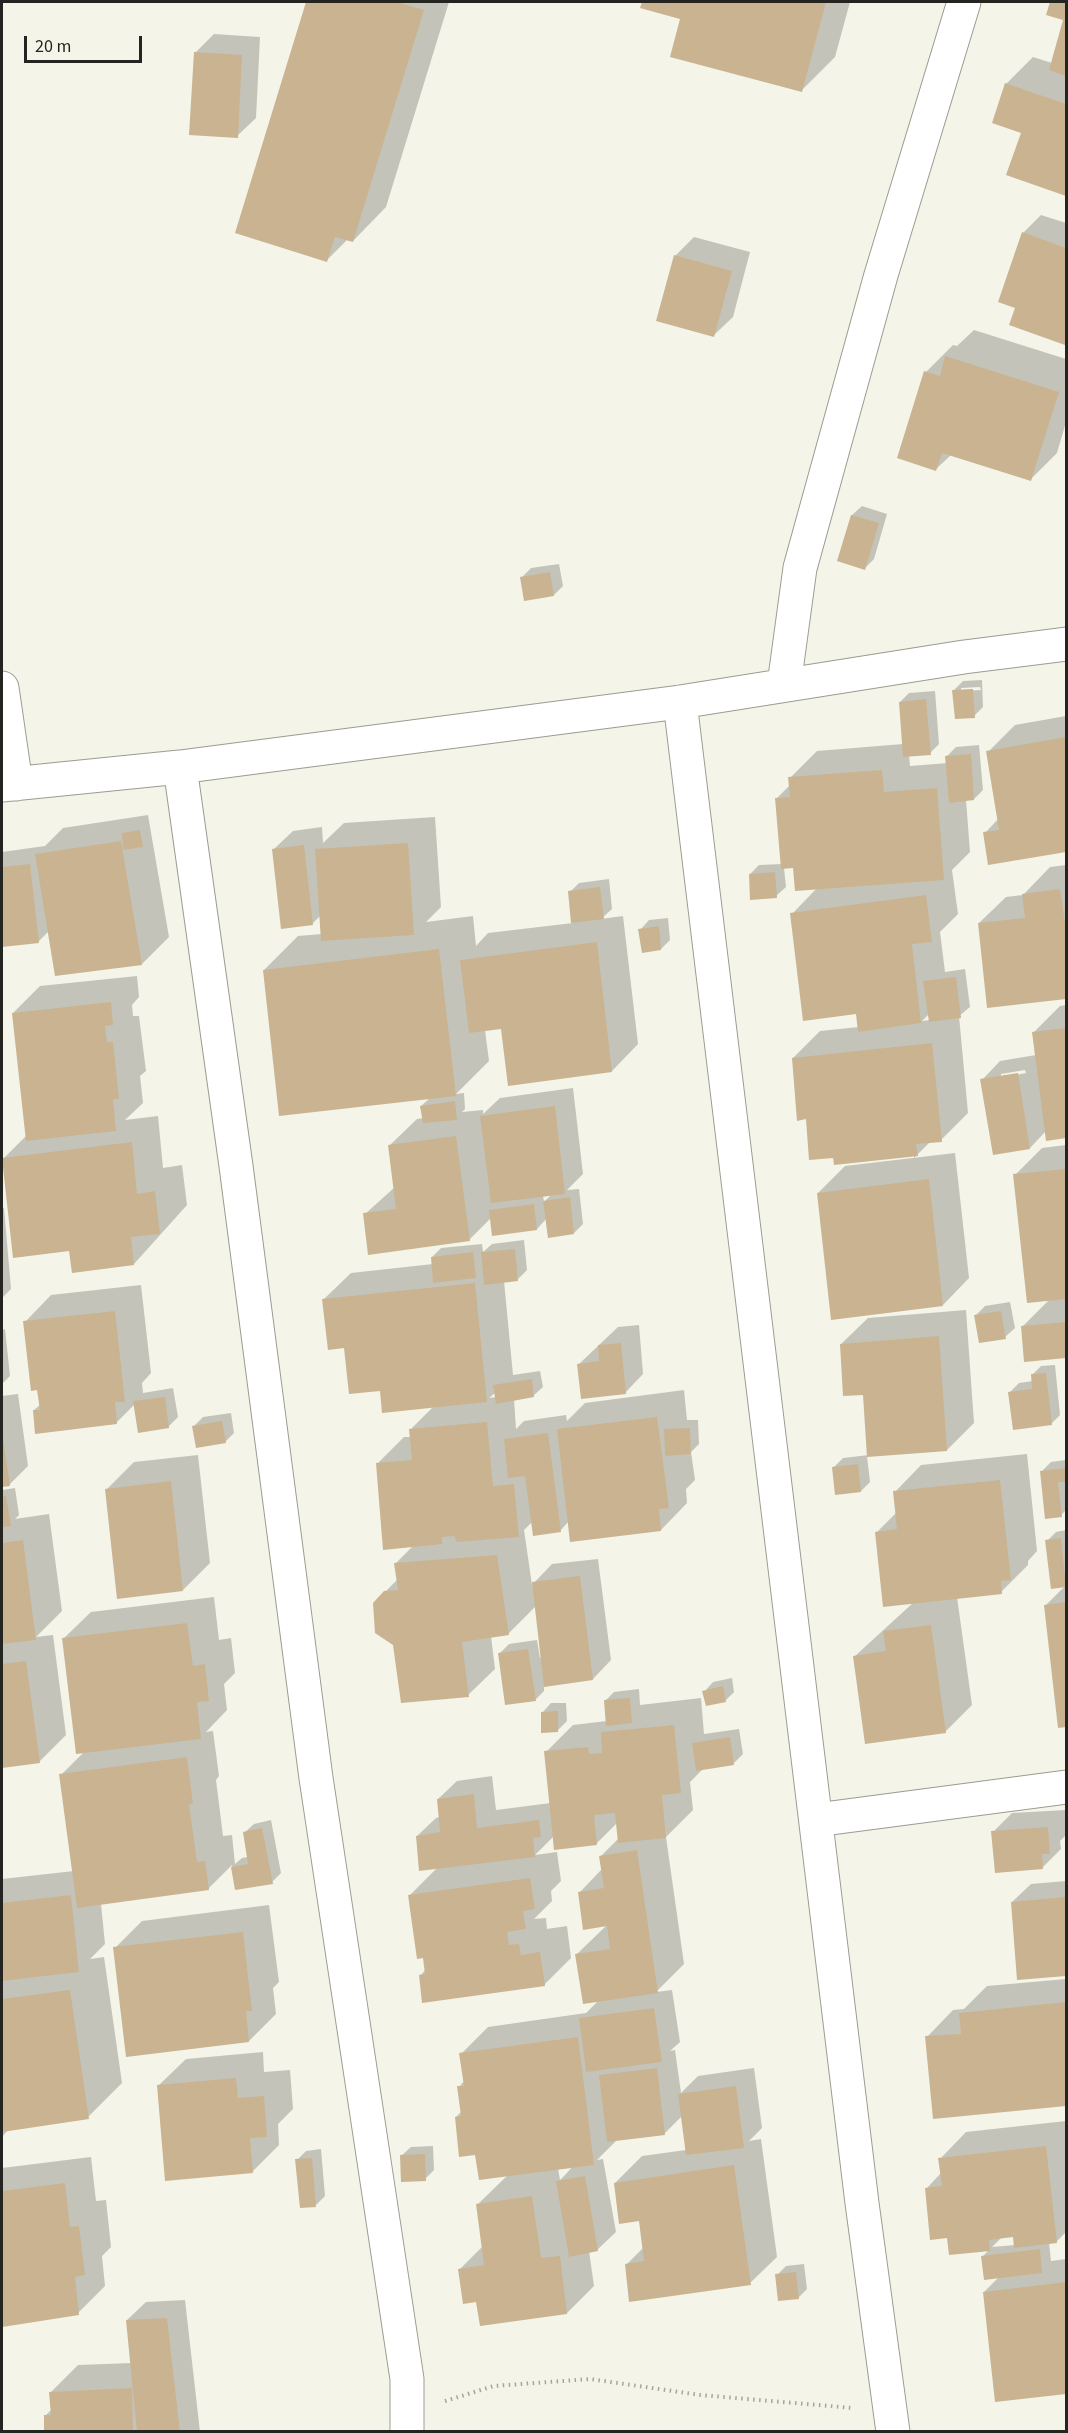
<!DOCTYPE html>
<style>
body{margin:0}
#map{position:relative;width:1068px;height:2433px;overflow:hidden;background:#f4f4e8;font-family:"Source Sans 3",sans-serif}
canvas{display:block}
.frame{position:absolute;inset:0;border:3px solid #242520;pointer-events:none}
.scale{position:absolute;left:24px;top:36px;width:118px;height:27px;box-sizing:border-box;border:3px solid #242520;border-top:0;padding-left:8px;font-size:18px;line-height:21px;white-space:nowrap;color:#242520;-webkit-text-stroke:4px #f4f4e8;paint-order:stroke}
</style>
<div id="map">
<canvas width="1068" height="2433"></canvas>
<div class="frame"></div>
<div class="scale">20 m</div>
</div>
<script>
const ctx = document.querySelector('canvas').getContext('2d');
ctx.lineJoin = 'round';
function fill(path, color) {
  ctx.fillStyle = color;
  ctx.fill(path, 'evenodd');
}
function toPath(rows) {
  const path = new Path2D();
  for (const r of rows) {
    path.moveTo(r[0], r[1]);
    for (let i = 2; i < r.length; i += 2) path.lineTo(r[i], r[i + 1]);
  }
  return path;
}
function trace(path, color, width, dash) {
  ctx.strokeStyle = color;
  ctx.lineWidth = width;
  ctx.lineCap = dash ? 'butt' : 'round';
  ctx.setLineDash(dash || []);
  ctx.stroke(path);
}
const shadow = toPath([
 [308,2,449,2,386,207,353,241,348,239,327,260,237,232],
 [644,2,850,2,835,57,802,90,682,18,642,7],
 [1051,2,1066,2,1066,195,1008,174,1023,132,1006,84,1033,57,1052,63,1065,19,1048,14],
 [214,34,260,37,256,118,237,136,195,53],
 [1041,215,1066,223,1065,343,1017,307,1023,233],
 [694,237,750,252,733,317,714,335,675,256],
 [974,330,1066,359,1066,422,1057,453,1030,480,951,455,936,469,926,372,953,345,957,346],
 [862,506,887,514,874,559,865,568,839,560,852,515],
 [559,564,563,586,554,595,522,577,531,568],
 [982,680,983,707,974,716,954,690,963,681],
 [980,687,981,690,961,691,961,688],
 [935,691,939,744,930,753,909,755,910,766,948,763,947,756,956,747,979,745,983,790,974,799,966,800,970,852,952,870,958,914,940,932,945,972,965,969,970,1007,959,1016,968,1113,941,1140,931,1141,914,1158,914,1155,834,1156,807,1118,793,1058,820,1031,859,1027,857,1012,792,914,817,888,795,866,784,868,786,887,776,896,750,874,759,865,782,864,777,798,790,785,790,778,817,751,903,744,900,702,909,693],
 [929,1014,930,1020,922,1021],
 [1066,716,1066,850,990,863,985,833,999,818,988,752,1015,725],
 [148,815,169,937,142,964,49,931,39,941,2,946,2,852,45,846,63,828],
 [435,817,441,907,426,922,473,916,476,946,488,933,573,923,570,892,579,883,609,879,612,909,601,919,623,916,638,1044,612,1071,502,1027,485,1030,489,1061,456,1094,464,1093,465,1109,462,1112,483,1110,483,1114,500,1098,573,1088,583,1174,567,1190,579,1189,583,1224,574,1233,547,1218,537,1229,491,1218,469,1240,365,1214,395,1187,390,1145,417,1119,423,1118,421,1106,430,1098,264,970,298,936,322,934,321,915,312,924,274,849,293,831,322,827,323,843,344,823],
 [552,1194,544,1202,543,1195],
 [1066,865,1066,998,988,1006,979,923,1006,897,1023,895,1050,867],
 [668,918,670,940,661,949,640,930,649,920],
 [137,976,139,997,132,1005,133,1016,139,1016,146,1071,140,1076,143,1103,125,1120,158,1116,163,1168,182,1165,187,1205,134,1264,71,1249,3,1159,27,1135,13,1013,40,986],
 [1066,1005,1066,1136,1047,1139,1046,1131,1030,1148,982,1080,1000,1061,1036,1055,1033,1033,1060,1006],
 [1025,1070,1026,1073,1001,1078,1001,1074],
 [1066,1145,1066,1356,1025,1360,1023,1326,1050,1299,1015,1175,1042,1148],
 [955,1153,969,1278,943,1305,818,1193,845,1166],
 [2,1208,4,1208,11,1289,2,1298],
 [524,1240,527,1270,518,1279,504,1281,513,1375,540,1371,543,1387,533,1396,514,1399,516,1429,524,1421,566,1415,567,1421,585,1403,684,1390,687,1420,698,1420,699,1444,691,1452,695,1480,686,1489,687,1503,661,1530,569,1521,560,1531,532,1522,524,1530,532,1585,552,1564,598,1559,611,1660,593,1679,544,1686,544,1691,535,1700,500,1653,509,1644,537,1640,540,1658,542,1658,536,1606,508,1634,491,1636,495,1669,468,1695,395,1644,374,1603,398,1579,396,1563,414,1545,377,1464,404,1437,411,1437,410,1430,434,1406,381,1389,345,1347,324,1299,351,1273,433,1264,432,1257,441,1248,482,1244,483,1252,492,1244],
 [496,1392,497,1397,489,1398],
 [141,1285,151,1373,142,1383,143,1393,173,1388,178,1417,168,1427,135,1404,116,1423,34,1410,41,1404,25,1322,51,1295],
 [1010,1302,1015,1328,1005,1337,976,1315,985,1306],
 [966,1310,974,1423,947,1450,867,1456,870,1482,861,1491,834,1467,843,1458,869,1455,864,1394,841,1344,868,1318],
 [639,1325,643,1374,625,1393,579,1364,618,1327],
 [5,1329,10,1376,2,1384,2,1330],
 [1055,1365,1060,1415,1051,1424,1010,1392,1019,1383,1033,1381,1032,1375,1041,1366],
 [18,1394,28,1466,10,1484,2,1485,2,1396],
 [231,1413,234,1433,225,1442,194,1426,203,1417],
 [1027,1454,1037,1551,1028,1561,1028,1565,1001,1592,957,1597,972,1705,945,1732,855,1656,914,1602,877,1532,897,1512,895,1492,921,1465],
 [198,1455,210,1563,183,1590,107,1489,134,1462],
 [1066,1460,1066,1510,1061,1515,1042,1471,1051,1462],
 [15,1488,19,1515,15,1519,49,1514,62,1611,36,1637,53,1635,66,1735,39,1762,2,1767,2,1490],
 [1066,1530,1066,1725,1059,1726,1046,1605,1065,1586,1047,1541,1056,1532],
 [214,1597,219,1640,231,1638,235,1673,224,1684,227,1710,206,1732,213,1731,219,1776,216,1780,223,1836,232,1835,235,1864,242,1858,248,1857,244,1833,254,1824,271,1820,281,1873,272,1882,236,1889,232,1865,208,1889,101,1904,105,1944,90,1959,104,1957,122,2083,88,2117,9,2129,2,2137,2,1879,74,1871,61,1775,84,1752,64,1638,91,1612],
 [732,1678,734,1692,725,1701,704,1692,713,1682],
 [639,1689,640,1705,701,1698,704,1734,739,1729,743,1754,734,1763,704,1768,690,1782,693,1810,666,1837,684,1964,656,1992,672,1990,680,2042,670,2051,675,2050,681,2093,698,2076,754,2068,762,2128,749,2141,761,2139,777,2257,750,2283,626,2265,644,2247,640,2219,615,2183,642,2156,686,2150,682,2116,665,2133,618,2139,597,2160,603,2159,616,2232,597,2250,589,2251,594,2286,567,2313,478,2301,460,2269,483,2246,478,2204,508,2175,476,2153,456,2117,462,2111,459,2087,464,2081,461,2054,488,2027,586,2013,599,2000,577,1954,607,1925,579,1893,602,1869,600,1857,619,1838,617,1823,596,1844,554,1836,535,1855,557,1852,561,1881,551,1891,552,1901,534,1919,546,1918,547,1929,567,1926,571,1958,544,1985,421,1975,426,1969,410,1895,438,1867,417,1836,436,1818,440,1817,438,1799,457,1781,492,1776,496,1810,551,1803,546,1752,573,1725,607,1721,605,1701,614,1692],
 [573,2166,566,2174,560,2180,558,2168],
 [551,1703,566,1703,567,1721,558,1730,542,1713],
 [1066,1810,1066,1835,1060,1841,1061,1849,1042,1868,993,1832,1012,1813],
 [1066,1881,1066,1975,1018,1978,1012,1902,1031,1884],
 [269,1905,279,1982,273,1988,276,2014,249,2041,115,1948,142,1921],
 [1066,1979,1066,2104,934,2117,927,2037,953,2010,964,2009,987,1986],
 [263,2052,264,2072,290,2070,293,2109,278,2124,279,2145,252,2172,159,2085,186,2059],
 [1066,2121,1066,2232,1056,2242,1049,2243,1051,2261,1066,2259,1066,2392,997,2401,984,2292,1000,2276,983,2256,990,2249,950,2254,948,2236,926,2189,941,2173,940,2159,966,2132],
 [1014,2235,1015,2245,992,2247,1002,2237],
 [433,2146,434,2170,425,2179,401,2156,411,2147],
 [321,2149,325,2196,316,2205,297,2160,306,2151],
 [91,2157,96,2201,106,2200,111,2247,102,2256,105,2286,78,2313,2,2325,2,2168],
 [804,2264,807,2289,798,2298,777,2275,786,2266],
 [185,2300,200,2432,46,2432,45,2416,52,2409,51,2392,78,2365,132,2363,127,2320,146,2302]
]);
const building = toPath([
 [306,2,396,2,424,10,353,242,335,237,327,262,235,233],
 [642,2,826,2,802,92,670,57,680,19,640,8],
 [1050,2,1066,2,1066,76,1049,70,1063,20,1046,15],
 [194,52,242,55,238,138,189,135],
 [1005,83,1066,104,1066,196,1006,175,1021,133,992,123],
 [1022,232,1066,248,1065,345,1009,325,1015,308,998,302],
 [674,255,732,271,714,337,656,321],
 [945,356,1059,392,1031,481,942,453,936,471,897,458,924,371,940,376],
 [851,515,879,523,865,570,837,561],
 [550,572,554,596,524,601,520,577],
 [973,689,975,718,955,719,952,690],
 [926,699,931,755,903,757,899,702],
 [1066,737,1066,852,988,865,983,832,999,830,986,751],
 [971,754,974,800,949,803,945,756],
 [882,770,884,792,937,788,944,880,795,891,793,868,781,869,775,798,790,797,788,777],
 [140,830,143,847,123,850,122,833],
 [121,841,142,965,55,976,35,854],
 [408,843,414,935,321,941,315,849],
 [304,845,313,925,281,929,272,849],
 [30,864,39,943,2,947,2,867],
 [775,872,777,898,750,900,749,874],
 [600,887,604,919,571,923,568,891],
 [1060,889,1066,930,1066,999,987,1008,978,923,1025,918,1022,894],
 [926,895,932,942,912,944,921,1023,858,1032,856,1014,803,1021,790,913],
 [659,926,661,950,642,953,638,929],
 [597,942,612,1072,508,1086,501,1029,469,1033,460,960],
 [439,949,456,1096,279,1116,263,970],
 [956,977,961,1018,929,1022,923,981],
 [111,1002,113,1025,105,1026,107,1042,113,1042,119,1099,113,1099,116,1131,26,1141,12,1013],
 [1066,1028,1066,1138,1046,1141,1032,1032],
 [932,1043,942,1142,916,1144,918,1156,834,1165,833,1158,809,1160,806,1119,797,1121,792,1058],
 [1018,1073,1030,1149,993,1155,980,1079],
 [455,1101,457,1120,423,1123,420,1106],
 [555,1106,565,1194,491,1203,480,1116],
 [456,1136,470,1241,368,1255,363,1213,396,1209,388,1145],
 [132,1142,137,1194,155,1191,160,1234,131,1237,134,1265,72,1273,69,1251,13,1258,2,1158],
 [1066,1169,1066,1299,1027,1303,1013,1174],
 [929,1179,943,1306,831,1320,817,1193],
 [570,1197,574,1234,548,1238,543,1201],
 [534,1204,537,1230,492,1236,489,1210],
 [515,1249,518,1281,484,1285,481,1252],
 [473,1252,476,1278,433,1283,431,1257],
 [475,1283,487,1402,382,1413,380,1391,349,1394,344,1348,328,1350,322,1299],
 [115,1311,125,1402,115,1402,117,1424,35,1434,33,1410,40,1410,37,1390,31,1391,23,1321],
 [1001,1311,1006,1339,979,1343,974,1315],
 [1066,1322,1066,1358,1024,1362,1021,1326],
 [939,1336,947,1451,867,1457,863,1395,843,1396,840,1344],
 [621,1343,626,1394,581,1399,577,1364,599,1361,598,1345],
 [1046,1373,1052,1425,1013,1430,1008,1392,1032,1389,1031,1374],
 [532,1379,534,1397,496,1404,493,1385],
 [165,1397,169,1428,138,1433,133,1401],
 [657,1417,669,1508,659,1509,661,1531,570,1542,557,1429],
 [222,1421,226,1443,196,1448,192,1426],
 [487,1422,493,1486,514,1484,519,1537,456,1542,455,1536,442,1537,442,1544,383,1550,376,1463,412,1460,409,1429],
 [690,1428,691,1454,665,1456,664,1429],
 [2,1431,10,1486,2,1487],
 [548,1433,561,1532,533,1536,525,1476,508,1478,504,1439],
 [858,1464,861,1492,835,1495,832,1467],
 [1066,1468,1066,1482,1058,1482,1062,1517,1045,1519,1040,1471],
 [1000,1480,1011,1580,1001,1581,1002,1594,883,1607,875,1532,897,1529,893,1491],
 [171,1481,183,1591,117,1599,105,1489],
 [6,1496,11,1526,2,1527,2,1497],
 [1061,1538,1066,1587,1051,1589,1045,1540],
 [23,1540,36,1640,2,1644,2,1543],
 [497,1555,509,1635,462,1642,469,1697,401,1703,393,1645,375,1633,373,1603,384,1591,398,1590,394,1563],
 [580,1576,593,1680,544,1687,532,1582],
 [1066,1602,1066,1727,1058,1728,1044,1605],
 [187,1623,193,1666,205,1664,209,1701,197,1702,201,1739,76,1754,62,1638],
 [931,1625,946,1733,865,1744,853,1656,886,1651,883,1631],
 [528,1649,536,1701,505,1705,498,1653],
 [26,1661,40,1763,2,1768,2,1664],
 [723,1686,726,1702,706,1706,702,1691],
 [630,1698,632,1723,606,1726,604,1700],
 [558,1711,558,1732,541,1733,541,1712],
 [674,1725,681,1793,662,1795,666,1838,618,1843,615,1813,594,1815,597,1845,554,1850,544,1751,588,1747,589,1754,602,1753,601,1732],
 [730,1737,734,1765,696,1771,692,1743],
 [187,1757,193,1804,189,1804,197,1862,205,1861,209,1890,77,1908,59,1774],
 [474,1794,477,1828,539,1820,541,1837,533,1838,535,1857,419,1871,416,1836,440,1832,437,1799],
 [1048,1827,1050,1854,1042,1854,1043,1869,995,1873,991,1831],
 [262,1828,273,1884,235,1890,231,1867,248,1864,243,1832],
 [637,1850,658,1993,583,2004,575,1954,610,1949,607,1926,583,1930,578,1892,604,1888,599,1856],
 [530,1878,535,1909,523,1911,526,1929,507,1932,509,1945,519,1944,521,1955,540,1952,545,1986,422,2003,419,1975,425,1974,423,1958,417,1959,408,1895],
 [71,1895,79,1972,2,1981,2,1903],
 [1065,1897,1066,1976,1017,1980,1011,1902],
 [243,1932,252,2011,246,2011,249,2042,126,2057,113,1947],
 [70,1990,89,2119,2,2132,2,1999],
 [1066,2002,1066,2106,933,2119,925,2036,961,2034,959,2013],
 [654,2008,662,2062,586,2072,579,2018],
 [578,2037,594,2165,479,2180,475,2155,459,2157,455,2117,461,2116,457,2086,464,2086,459,2053],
 [657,2068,665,2135,607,2142,599,2075],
 [236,2078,238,2098,264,2096,267,2137,250,2138,253,2173,165,2181,157,2085],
 [736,2086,744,2148,686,2155,678,2094],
 [1046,2146,1057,2243,1014,2248,1013,2237,989,2240,990,2251,949,2255,947,2238,930,2240,925,2188,942,2186,938,2158],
 [425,2154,426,2181,401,2182,400,2155],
 [312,2158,316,2207,300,2208,295,2159],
 [734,2165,751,2285,629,2302,625,2264,644,2261,639,2221,619,2224,614,2183],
 [585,2176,598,2251,569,2257,556,2181],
 [65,2183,70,2227,79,2226,85,2275,75,2277,79,2315,2,2327,2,2191],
 [532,2196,541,2258,560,2256,567,2314,480,2326,476,2302,463,2304,458,2269,484,2265,476,2204],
 [1040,2249,1042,2273,984,2280,981,2256],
 [796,2272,799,2299,778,2301,775,2274],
 [1066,2282,1066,2394,995,2402,983,2292],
 [167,2318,180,2432,137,2432,126,2320],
 [132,2388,133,2432,44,2432,44,2415,51,2415,49,2392]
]);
const path = toPath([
 [445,2401,494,2386,590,2379,700,2395,853,2408]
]);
const minor = toPath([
 [784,685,800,568,881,275,964,2],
 [2,688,16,784],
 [680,702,862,2203,893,2432],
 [180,767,236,1166,316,1778,407,2379,407,2432],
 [2,785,180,767,680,702,964,657,1066,644],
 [816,1820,1066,1787]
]);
fill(shadow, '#0003');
fill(building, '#c9b390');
trace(minor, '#9b9c90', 35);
trace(path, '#a5a59c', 4, [1.5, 4.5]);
trace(minor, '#fff', 33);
</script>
